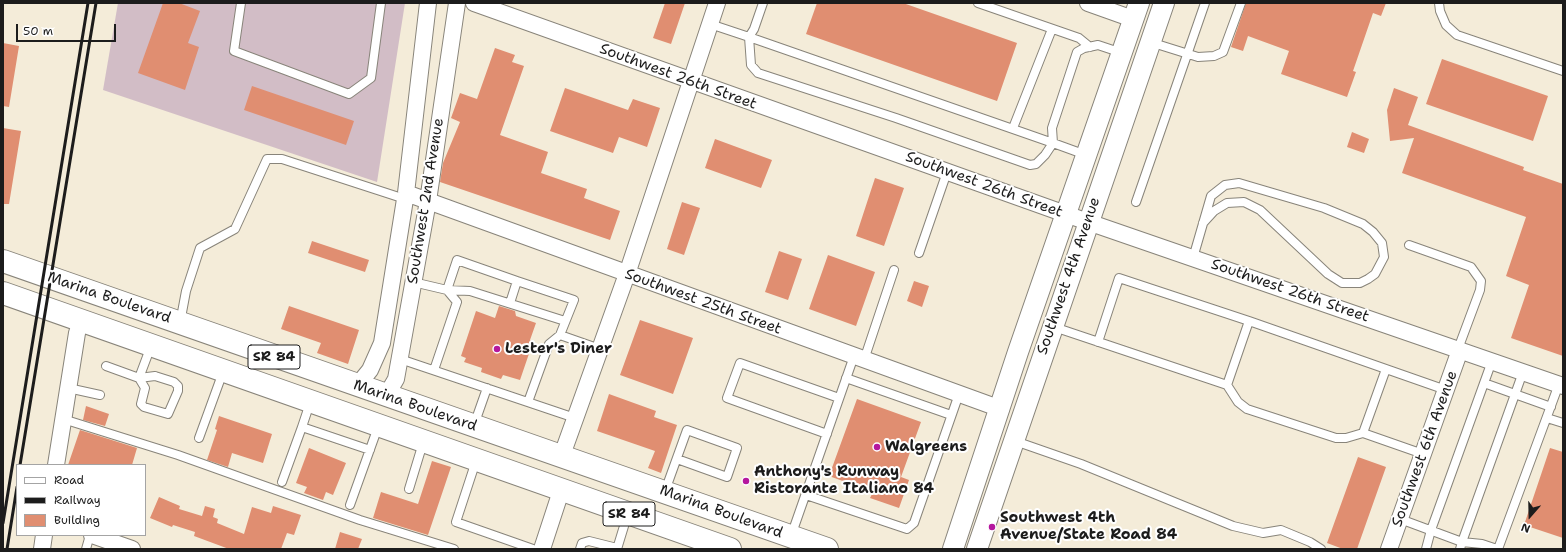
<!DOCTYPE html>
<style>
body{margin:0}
#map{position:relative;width:1566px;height:552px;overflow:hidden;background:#f4ecd9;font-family:"Shantell Sans",sans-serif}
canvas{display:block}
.frame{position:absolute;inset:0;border:4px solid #1c1c1c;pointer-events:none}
.legend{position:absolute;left:16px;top:464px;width:130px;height:72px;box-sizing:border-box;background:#fff;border:1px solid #a4a4a4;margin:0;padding:5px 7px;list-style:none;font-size:12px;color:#1c1c1c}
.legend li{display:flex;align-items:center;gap:8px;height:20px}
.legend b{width:20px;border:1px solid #a4a4a4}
.north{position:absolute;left:1510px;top:496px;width:40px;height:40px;-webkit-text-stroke:3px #fff;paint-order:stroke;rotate:200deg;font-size:11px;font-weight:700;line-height:16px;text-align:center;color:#1c1c1c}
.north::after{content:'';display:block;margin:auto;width:14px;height:18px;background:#1c1c1c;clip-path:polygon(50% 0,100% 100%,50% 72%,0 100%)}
.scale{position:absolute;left:16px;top:24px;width:100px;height:18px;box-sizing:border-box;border:2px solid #1c1c1c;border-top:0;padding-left:5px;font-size:12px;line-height:14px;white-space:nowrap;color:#1c1c1c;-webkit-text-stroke:3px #fff;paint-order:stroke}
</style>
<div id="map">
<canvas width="1566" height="552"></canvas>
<div class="frame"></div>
<ul class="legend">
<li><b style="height:5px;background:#fff"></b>Road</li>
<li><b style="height:5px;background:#1c1c1c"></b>Railway</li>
<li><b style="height:11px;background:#e08e71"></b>Building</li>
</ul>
<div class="north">N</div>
<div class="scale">50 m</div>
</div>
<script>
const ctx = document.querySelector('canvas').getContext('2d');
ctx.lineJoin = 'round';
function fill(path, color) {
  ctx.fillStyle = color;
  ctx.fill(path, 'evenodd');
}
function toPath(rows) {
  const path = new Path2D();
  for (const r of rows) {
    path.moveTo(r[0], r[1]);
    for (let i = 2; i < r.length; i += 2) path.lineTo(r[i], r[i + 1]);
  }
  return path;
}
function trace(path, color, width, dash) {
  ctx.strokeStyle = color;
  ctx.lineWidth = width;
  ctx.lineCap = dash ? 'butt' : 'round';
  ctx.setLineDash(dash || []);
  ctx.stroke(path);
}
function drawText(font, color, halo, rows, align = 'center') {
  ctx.font = font + ' "Shantell Sans",sans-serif';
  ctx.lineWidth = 4;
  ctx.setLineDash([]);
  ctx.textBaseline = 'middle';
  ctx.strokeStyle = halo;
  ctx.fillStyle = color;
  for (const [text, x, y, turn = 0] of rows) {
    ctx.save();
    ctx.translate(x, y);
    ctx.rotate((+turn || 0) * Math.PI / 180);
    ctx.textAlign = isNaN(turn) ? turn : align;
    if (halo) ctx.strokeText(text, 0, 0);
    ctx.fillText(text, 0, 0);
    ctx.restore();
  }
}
const industrial = toPath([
 [118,3,405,3,377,182,103,90]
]);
const building = toPath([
 [163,3,179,3,200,11,188,43,199,47,185,90,138,73],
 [665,3,685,3,671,44,653,38],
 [817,3,903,3,1017,43,997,101,806,34],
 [1246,3,1386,3,1381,16,1373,13,1353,71,1356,72,1347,97,1281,74,1289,51,1248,36,1243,51,1231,47],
 [3,43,19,46,9,107,3,106],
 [495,48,515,55,512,62,524,66,500,135,548,152,541,173,587,189,584,198,620,211,610,240,440,182,443,163,460,122,451,118,460,93,477,99],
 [1442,59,1548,96,1533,141,1426,104],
 [252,86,354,121,346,145,244,110],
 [565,88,628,110,633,99,660,108,647,147,619,137,613,153,550,131],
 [1394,88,1418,97,1408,125,1524,167,1523,170,1563,184,1563,356,1511,338,1529,285,1506,276,1526,217,1402,173,1414,138,1390,141,1387,110],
 [3,128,21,131,9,204,3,204],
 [1352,132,1369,139,1364,153,1347,147],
 [715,139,772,160,761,188,705,168],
 [875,178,904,188,884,246,856,236],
 [682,202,700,208,684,255,667,249],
 [312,241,369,260,365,272,308,253],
 [779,251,802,259,788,300,765,292],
 [828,255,875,272,856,326,809,309],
 [914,281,929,286,922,307,907,301],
 [289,306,359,330,348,364,317,353,321,343,281,329],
 [499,306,515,311,516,316,536,323,530,340,533,342,520,380,503,375,501,379,481,372,482,368,464,362,466,358,461,356,476,311,495,318],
 [640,320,693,338,673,394,620,375],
 [609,394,656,411,654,417,677,425,661,473,648,468,655,451,597,431],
 [857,399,921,422,901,477,909,480,899,508,870,498,873,492,829,476],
 [86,406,109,414,105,426,83,420],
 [219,416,272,434,263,463,232,453,228,467,207,460,217,430,215,429],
 [80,430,137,448,132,465,68,465],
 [309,448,346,463,333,495,326,492,323,500,304,493,307,487,296,483],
 [1550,448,1563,452,1563,538,1524,525],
 [1358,457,1386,467,1357,549,1343,549,1327,543],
 [432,461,451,467,428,535,373,518,381,492,418,504],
 [159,497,180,506,179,509,202,516,205,506,215,509,213,517,218,519,217,523,244,534,252,507,271,513,273,506,301,515,294,535,287,533,281,549,229,549,194,536,195,532,173,525,172,527,150,518],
 [340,532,362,539,358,549,335,549]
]);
const service = toPath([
 [241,3,234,51,349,94,371,78,381,3],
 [978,3,1079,38,1090,47],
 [1439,3,1440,11,1446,25,1457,35,1563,71],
 [710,24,749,37,751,65,758,73,896,118,1030,165,1036,164,1045,155,1053,143,749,37,754,29,763,3],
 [1150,42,1198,57,1214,56,1223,52,1241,3],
 [1013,128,1052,29],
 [1086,155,1053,143,1052,128,1077,52,1084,48,1098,45,1122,53],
 [1136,202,1205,3],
 [1409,245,1471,267,1481,281,1480,290,1458,349],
 [919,253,947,172],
 [1193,258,1211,196,1225,185,1239,183,1324,208,1363,224,1373,232,1382,243,1384,257,1375,274,1368,279,1360,283,1342,283,1328,274,1260,210,1244,202,1227,203,1214,211,1203,223],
 [517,281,574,300,560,335],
 [413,282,447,290,457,302,434,370],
 [510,303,517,281,457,260,447,290,470,291,565,321],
 [180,323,186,291,200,248,235,229,267,159,282,159,405,199],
 [1054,327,1227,385,1238,402,1247,409,1336,438,1346,438,1363,433,1423,454],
 [1098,342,1119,278,1249,321],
 [400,359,575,418],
 [864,360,894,270],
 [106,366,139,378,151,346],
 [155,376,174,382,178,386,178,391,168,414,144,407,141,404,145,388,139,378,155,376],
 [846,378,951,415],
 [1484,383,1551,407],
 [1227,385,1249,321,1386,369],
 [68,388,100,395],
 [528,402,549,344,560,335,600,349],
 [1547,418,1563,423],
 [63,419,178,455,360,520,454,549],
 [474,425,487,388],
 [302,427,310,403],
 [1363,433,1386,369,1446,390],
 [827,434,727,398,740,363,839,398],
 [199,438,223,372],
 [1015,441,1081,464,1233,526,1263,533,1281,530,1310,542,1321,549],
 [476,461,456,522,533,549],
 [282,482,302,427,370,450],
 [409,489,423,443],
 [665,491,687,430,737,448,727,477,677,459],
 [806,495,907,529,914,523,959,394],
 [350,505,378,427],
 [1400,519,1462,542,1523,372],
 [791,536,854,356],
 [86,549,90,535],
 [580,549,582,543,589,541,617,548],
 [617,549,628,513],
 [1426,549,1431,530,1492,361],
 [1460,549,1462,542,1482,544,1497,549],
 [1498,549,1559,384]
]);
const minor = toPath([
 [474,3,1088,222,1563,386],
 [1088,3,1133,19],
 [406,193,1001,409],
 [357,386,370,370,382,343,406,193,428,3],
 [386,396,396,379,428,201,457,3],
 [562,455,627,274,717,3],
 [56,465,77,333,81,321],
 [92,535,132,549],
 [42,549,44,535],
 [542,549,561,491],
 [1389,549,1460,350]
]);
const tertiary = toPath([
 [953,549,1018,352,1139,3],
 [977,549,1164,3]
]);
const primary = toPath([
 [3,261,827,549],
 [3,293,730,549]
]);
const rail = toPath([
 [20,465,96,3],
 [3,523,88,3],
 [7,549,17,487]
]);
const markers = [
 [497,349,4,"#b5179e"],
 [877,447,4,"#b5179e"],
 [746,481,4,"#b5179e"],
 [992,527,4,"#b5179e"]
];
const shields = [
 [274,357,52],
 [629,514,52]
];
const shieldNames = [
 ["SR 84",274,357],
 ["SR 84",629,514]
];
const streetNames = [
 ["Southwest 26th Street",678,77,20],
 ["Southwest 26th Street",984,185,20],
 ["Southwest 2nd Avenue",426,201,-81],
 ["Southwest 4th Avenue",1069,276,-71],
 ["Southwest 26th Street",1290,291,19],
 ["Marina Boulevard",109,298,19],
 ["Southwest 25th Street",703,302,20],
 ["Marina Boulevard",415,406,19],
 ["Southwest 6th Avenue",1425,449,-70],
 ["Marina Boulevard",721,512,20]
];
const poiNames = [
 ["Lester's Diner",505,349],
 ["Walgreens",885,447],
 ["Anthony's Runway",754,472],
 ["Ristorante Italiano 84",754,489],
 ["Southwest 4th",1000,518],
 ["Avenue/State Road 84",1000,535]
];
fill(industrial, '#d2bdc6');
fill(building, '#e08e71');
trace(service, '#88847a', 10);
trace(minor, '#88847a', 18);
trace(tertiary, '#88847a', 22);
trace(primary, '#88847a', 24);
trace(service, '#fff', 8);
trace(minor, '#fff', 16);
trace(tertiary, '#fff', 20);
trace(primary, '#fff', 22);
trace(rail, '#1c1c1c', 3);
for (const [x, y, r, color] of markers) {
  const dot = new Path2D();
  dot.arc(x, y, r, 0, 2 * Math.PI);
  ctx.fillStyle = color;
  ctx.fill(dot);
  trace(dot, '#fff', 1.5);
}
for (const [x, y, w] of shields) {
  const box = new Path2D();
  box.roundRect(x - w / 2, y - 12, w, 24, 3);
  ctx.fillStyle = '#fff';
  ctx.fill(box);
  trace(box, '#1c1c1c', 1);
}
drawText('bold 14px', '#1c1c1c', null, shieldNames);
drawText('15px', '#1c1c1c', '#fff', streetNames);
drawText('bold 15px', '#1c1c1c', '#fff', poiNames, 'left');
</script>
